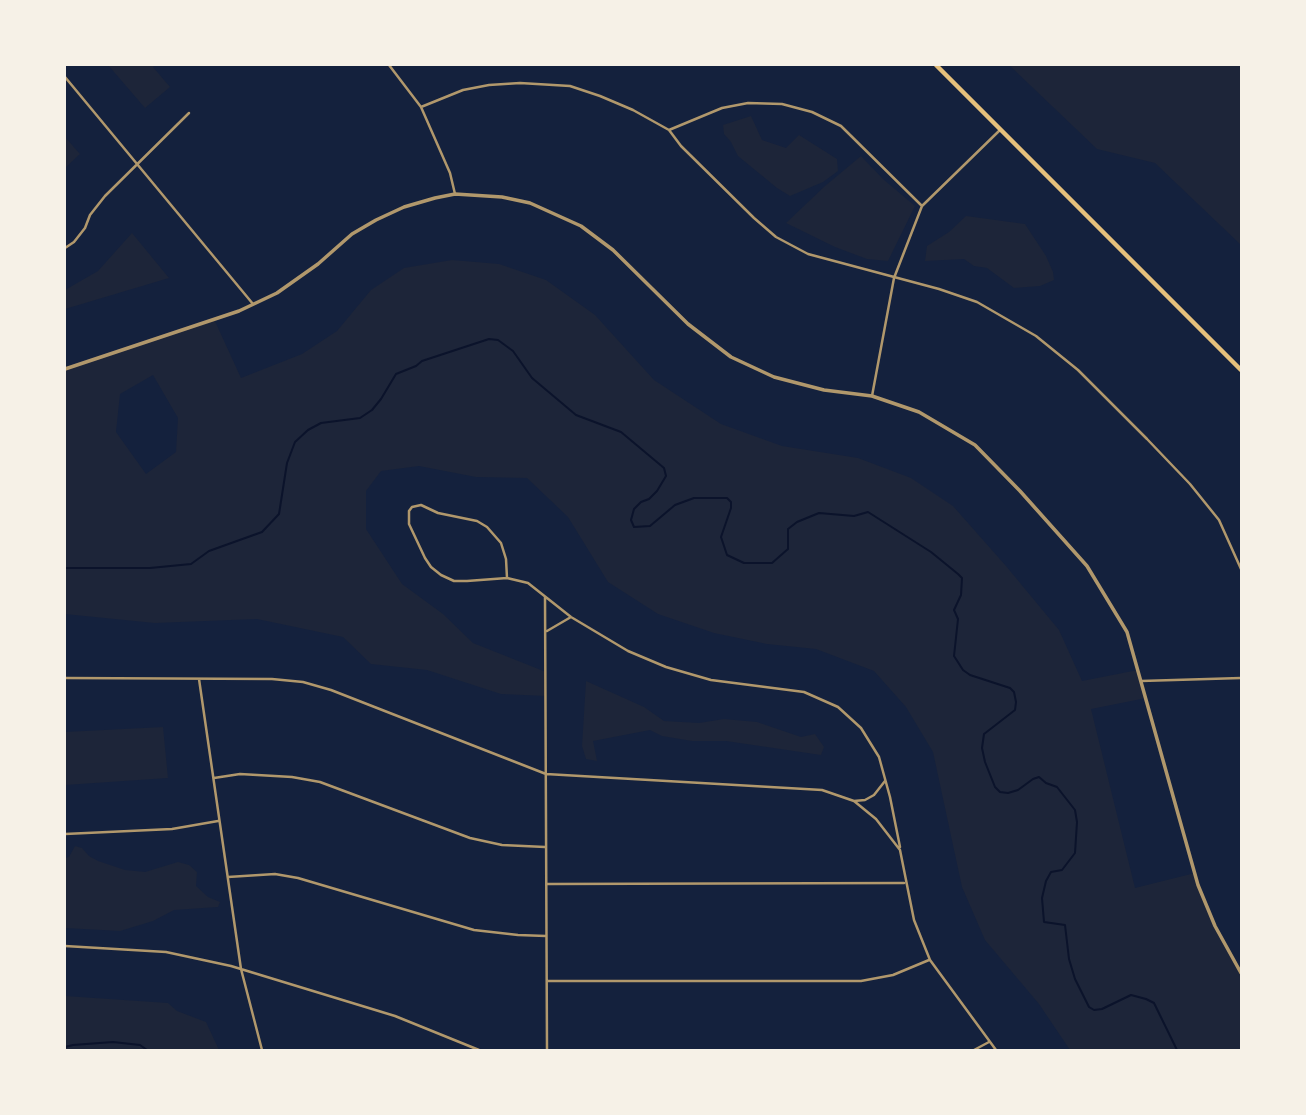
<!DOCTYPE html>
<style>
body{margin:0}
#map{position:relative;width:1306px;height:1115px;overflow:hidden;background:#14213d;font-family:"Alegreya Sans",sans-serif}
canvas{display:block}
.frame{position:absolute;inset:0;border:66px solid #f6f1e7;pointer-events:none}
</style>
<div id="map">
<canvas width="1306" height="1115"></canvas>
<div class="frame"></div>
</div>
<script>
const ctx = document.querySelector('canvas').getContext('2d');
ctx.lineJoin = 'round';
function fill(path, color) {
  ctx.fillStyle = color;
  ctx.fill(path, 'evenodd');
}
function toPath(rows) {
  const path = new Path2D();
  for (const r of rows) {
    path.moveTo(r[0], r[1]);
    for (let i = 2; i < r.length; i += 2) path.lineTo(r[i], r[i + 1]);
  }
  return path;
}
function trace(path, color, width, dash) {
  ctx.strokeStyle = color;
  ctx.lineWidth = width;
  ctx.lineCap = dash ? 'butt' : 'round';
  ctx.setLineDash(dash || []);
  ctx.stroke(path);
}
const green = toPath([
 [108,65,155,65,153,67,170,87,145,108],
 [1009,65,1241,65,1241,245,1155,163,1097,149],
 [751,116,762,140,786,148,799,135,837,159,838,171,823,182,790,196,777,188,738,156,731,142,724,134,723,125],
 [65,137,80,154,65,168],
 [861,156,883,179,915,206,888,261,867,259,835,247,786,223,825,186],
 [966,216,1025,224,1046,256,1053,272,1054,280,1040,286,1014,288,987,268,974,266,964,259,925,261,927,246,949,232],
 [132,233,169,278,65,309,65,290,98,271],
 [452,260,499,264,546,280,595,315,654,380,721,424,782,446,858,458,911,478,953,506,1006,566,1059,630,1082,681,1138,670,1146,698,1091,709,1135,888,1195,873,1215,925,1241,973,1241,1050,1070,1050,1039,1004,985,940,962,887,933,752,906,707,874,671,816,649,767,644,714,633,658,614,608,582,568,517,527,478,476,477,419,466,381,471,366,491,366,529,402,584,443,614,473,643,546,672,546,696,501,694,427,670,371,664,343,637,257,619,155,623,65,614,65,369,214,319,241,378,302,354,337,331,371,290,404,268],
 [153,375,178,418,176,452,146,474,116,432,120,394],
 [586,681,644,707,664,721,699,723,724,719,757,722,801,737,815,734,824,747,821,755,726,741,692,741,662,736,650,730,593,741,597,761,586,759,582,746],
 [163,727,168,778,65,785,65,732],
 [75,846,82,848,89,856,98,861,125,870,145,872,178,862,189,865,197,872,196,886,208,897,220,902,218,907,174,910,153,921,120,931,65,928,65,858,69,857],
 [65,996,168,1003,177,1011,206,1022,219,1050,65,1050]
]);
const stream = toPath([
 [65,568,150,568,191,564,209,551,262,532,279,514,287,463,295,442,308,430,321,423,360,418,372,410,381,399,396,374,416,366,422,361,489,339,498,340,513,351,532,378,576,415,621,432,664,468,666,476,657,491,649,499,641,502,634,509,631,520,634,527,650,526,675,505,694,498,727,498,731,502,731,508,721,537,727,555,744,563,772,563,788,549,788,529,797,522,819,513,854,516,868,512,931,552,958,574,962,578,961,595,954,610,958,619,954,656,963,670,970,675,1010,688,1014,692,1016,702,1015,710,984,734,982,748,985,762,995,787,1000,792,1008,793,1018,790,1033,779,1039,777,1046,783,1057,787,1075,810,1077,822,1075,853,1062,870,1051,872,1046,881,1042,898,1044,922,1065,925,1069,959,1075,979,1089,1007,1094,1010,1102,1009,1131,995,1146,999,1154,1003,1177,1050],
 [65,1047,73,1045,113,1042,140,1045,147,1050]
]);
const minor = toPath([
 [389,65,421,107,450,173,455,194],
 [65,77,253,304],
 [421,107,463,90,489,85,520,83,570,86,600,96,633,110,669,130,681,146,754,218,776,237,808,254,939,289,977,302,1036,336,1078,370,1147,439,1190,484,1219,520,1241,569],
 [669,130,722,108,748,103,782,104,812,112,841,126,921,205],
 [65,248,74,242,85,228,90,215,105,196,189,113],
 [872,396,894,278,922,206,1000,130],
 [507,578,467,581,454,581,441,575,431,567,425,558,409,524,409,511,412,507,421,505,438,513,477,521,487,527,501,543,506,559,507,578,528,583,571,617,628,651,666,667,711,680,804,692,838,707,861,728,879,757,890,797,900,847],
 [545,597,547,1050],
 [547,631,571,617],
 [65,678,272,679,303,682,331,690,546,774,822,790,854,801,876,819,900,850,914,920,930,960,996,1050],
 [199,679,241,969,262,1050],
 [1141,681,1241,678],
 [214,778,240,774,292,777,320,782,470,838,502,845,545,847],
 [854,801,865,800,874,795,885,781],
 [65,834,172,829,218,821],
 [228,877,275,874,298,878,474,930,518,935,546,936],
 [547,884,904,883],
 [65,946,166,952,231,966,395,1016,479,1050],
 [548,981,861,981,893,975,929,960],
 [974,1050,989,1042]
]);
const tertiary = toPath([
 [65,369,239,311,277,293,318,264,352,234,376,220,404,207,435,198,455,194,502,197,530,203,581,226,613,250,688,324,731,357,774,377,824,390,872,396,919,412,975,445,1020,491,1087,566,1127,632,1198,885,1215,926,1241,973]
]);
const secondary = toPath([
 [936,65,1241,370]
]);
fill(green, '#1d2539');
trace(stream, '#0b132b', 2);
trace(minor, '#b1986c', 2.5);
trace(tertiary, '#b1986c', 3.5);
trace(secondary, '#e5c07b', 4.5);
</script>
